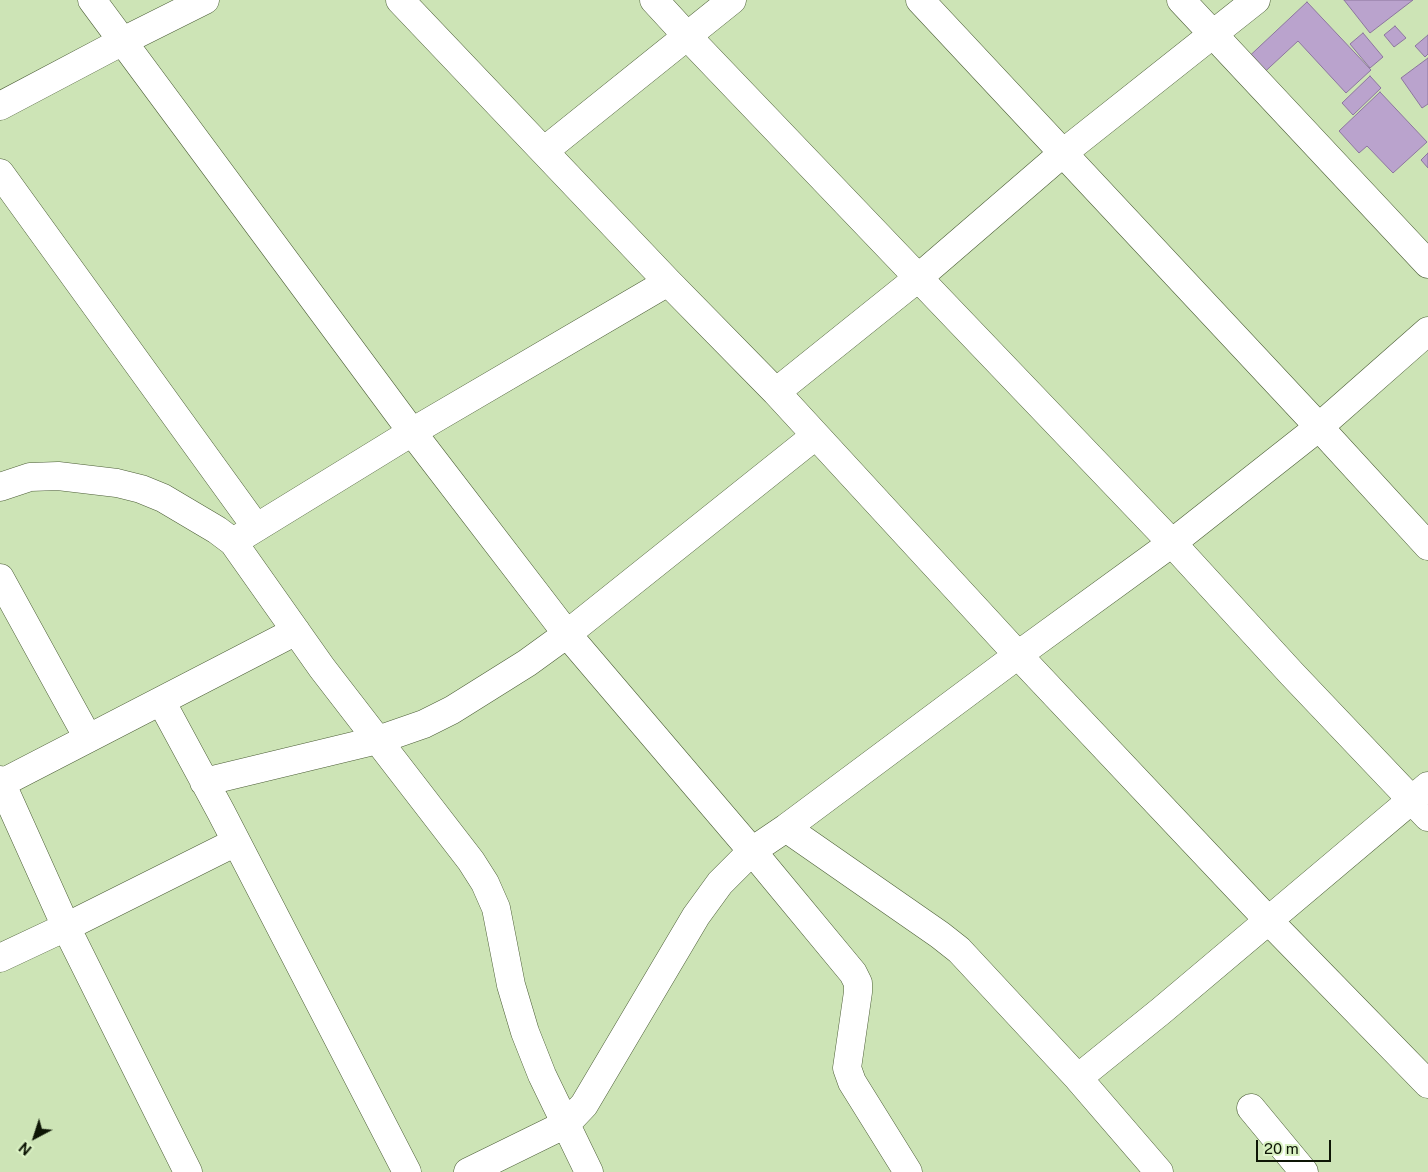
<!DOCTYPE html>
<style>
body{margin:0}
#map{position:relative;width:1428px;height:1172px;overflow:hidden;background:#cde4b6;font-family:"Public Sans",sans-serif}
canvas{display:block}
.north{position:absolute;left:10px;top:1112px;width:50px;height:50px;-webkit-text-stroke:4px #daf1c3;paint-order:stroke;rotate:220deg;font-size:14px;font-weight:700;line-height:20px;text-align:center;color:#0d1505}
.north::after{content:'';display:block;margin:auto;width:18px;height:22px;background:#0d1505;clip-path:polygon(50% 0,100% 100%,50% 72%,0 100%)}
.scale{position:absolute;left:1256px;top:1140px;width:75px;height:22px;box-sizing:border-box;border:2px solid #0d1505;border-top:0;padding-left:6px;font-size:15px;line-height:18px;white-space:nowrap;color:#0d1505;-webkit-text-stroke:4px #daf1c3;paint-order:stroke}
</style>
<div id="map">
<canvas width="1428" height="1172"></canvas>
<div class="north">N</div>
<div class="scale">20 m</div>
</div>
<script>
const ctx = document.querySelector('canvas').getContext('2d');
ctx.lineJoin = 'round';
function fill(path, color) {
  ctx.fillStyle = color;
  ctx.fill(path, 'evenodd');
}
function toPath(rows) {
  const path = new Path2D();
  for (const r of rows) {
    path.moveTo(r[0], r[1]);
    for (let i = 2; i < r.length; i += 2) path.lineTo(r[i], r[i + 1]);
  }
  return path;
}
function trace(path, color, width, dash) {
  ctx.strokeStyle = color;
  ctx.lineWidth = width;
  ctx.lineCap = dash ? 'butt' : 'round';
  ctx.setLineDash(dash || []);
  ctx.stroke(path);
}
const building = toPath([
 [1344,0,1413,0,1370,33,1344,0],
 [1307,2,1371,70,1346,93,1298,41,1257,79,1242,63,1307,2],
 [1395,26,1406,38,1394,47,1384,35,1395,26],
 [1363,33,1383,57,1370,68,1350,44,1363,33],
 [1428,35,1428,54,1425,57,1415,46,1428,35],
 [1428,58,1428,104,1422,108,1401,78,1428,58],
 [1370,76,1381,88,1353,115,1342,103,1370,76],
 [1380,92,1427,142,1393,173,1367,146,1359,153,1339,131,1380,92],
 [1428,153,1428,168,1421,160,1428,153]
]);
const minor = toPath([
 [92,0,412,432,567,634,752,851,853,973,858,983,858,992,847,1068,852,1082,908,1172],
 [400,0,668,282,776,392,1018,655,1269,921,1428,1084],
 [654,0,688,37,1172,543,1292,674,1428,817],
 [920,0,1319,427,1428,546],
 [1181,0,1428,264],
 [0,106,123,41,205,0],
 [544,151,732,0],
 [0,173,256,527],
 [776,392,918,278,1063,153,1256,0],
 [0,487,30,477,58,476,117,483,141,489,163,498,217,530,233,542,322,668,471,861,485,883,496,908,511,985,525,1032,542,1075,589,1172],
 [233,542,412,432,668,282],
 [0,578,88,738],
 [161,701,221,812,407,1172],
 [0,780,66,927,188,1172],
 [204,782,378,740,424,724,452,710,527,663,567,634,815,436],
 [0,784,296,631],
 [786,828,940,935,959,950,1078,1078,1159,1172],
 [0,958,66,927,236,842],
 [1078,1078,1161,1011,1428,786],
 [1251,1108,1304,1172],
 [468,1172,566,1124,584,1105,696,916,720,883,752,851,786,828,1018,655,1172,543,1319,427,1428,331]
]);
fill(building, '#baa3cd');
trace(building, '#8c769e', 1);
trace(minor, '#4c5e37', 29);
trace(minor, '#fff', 28);
</script>
